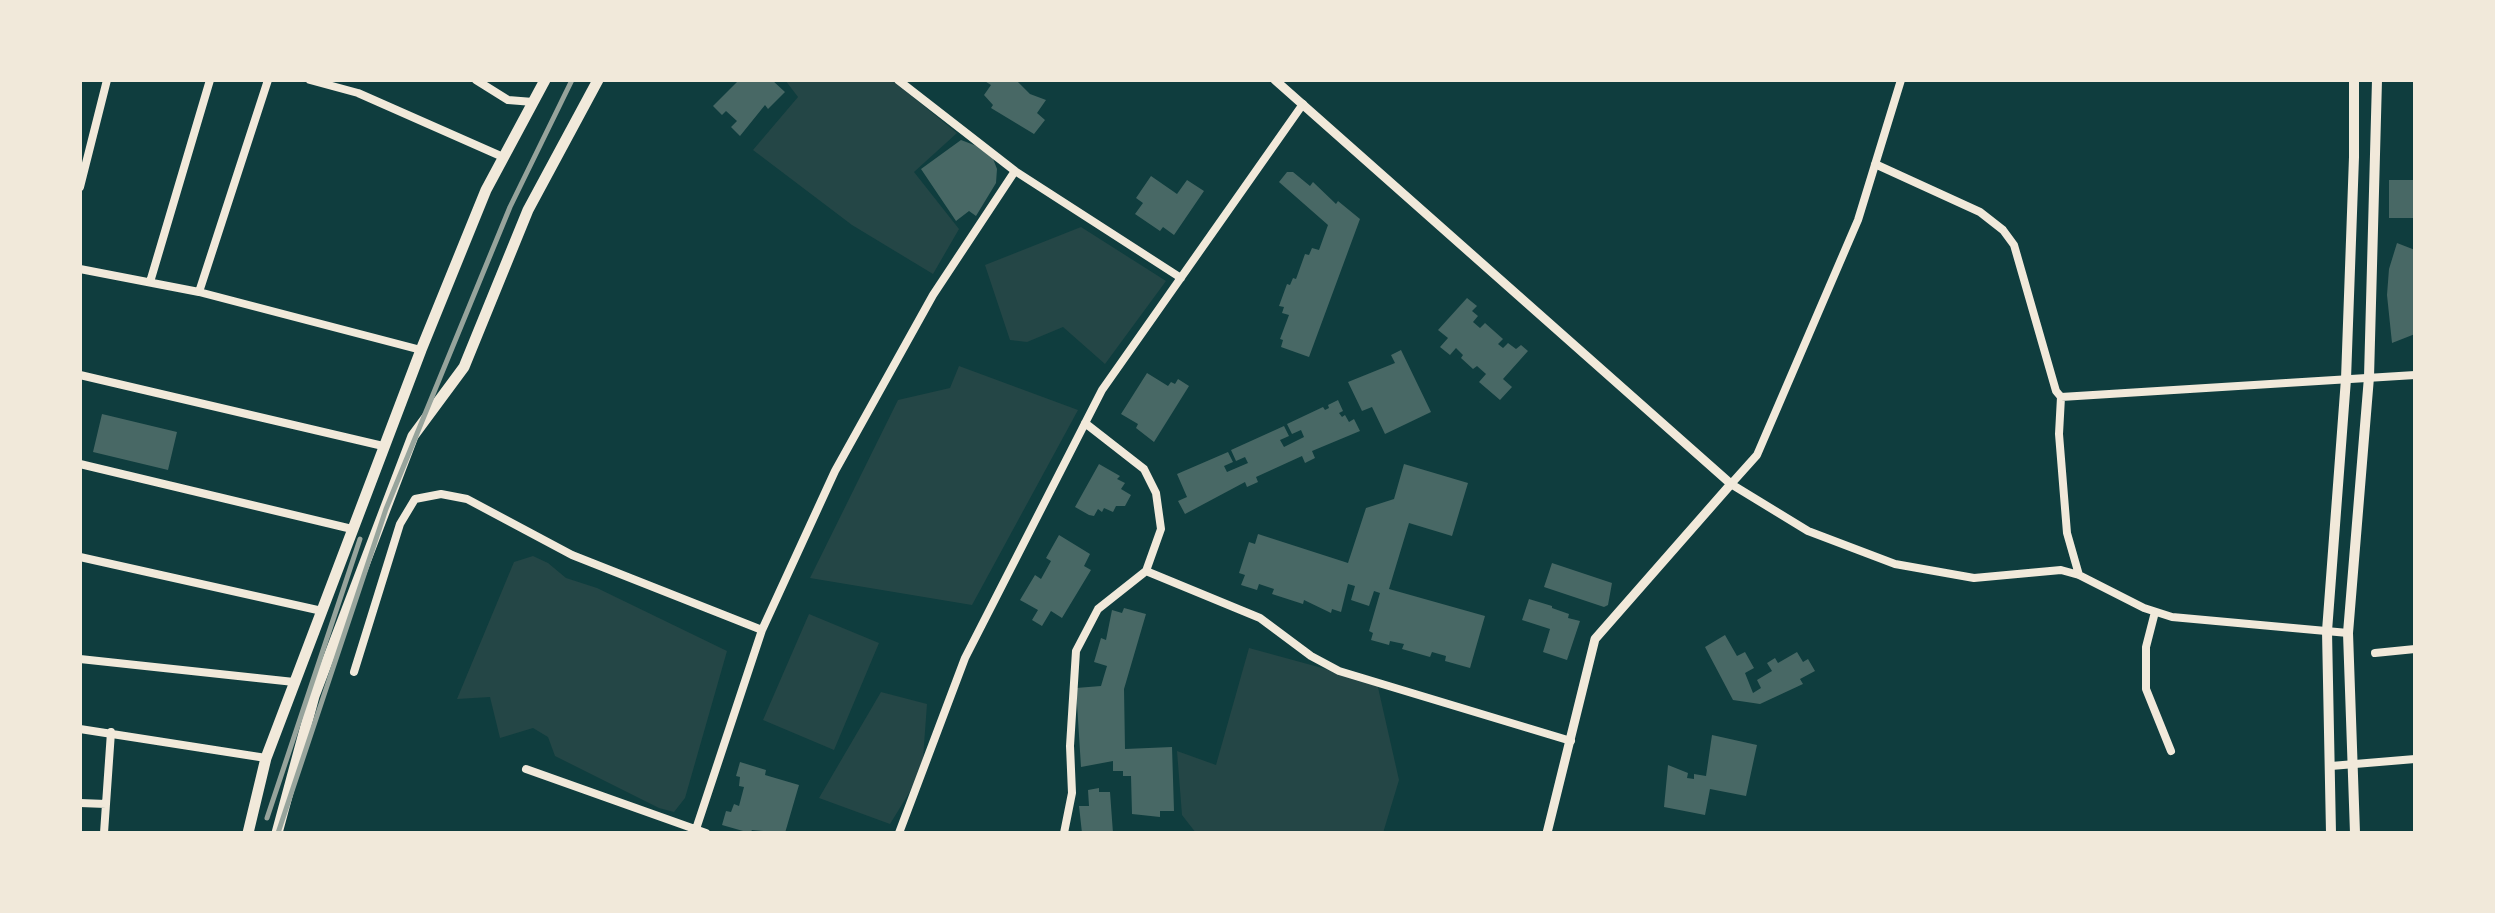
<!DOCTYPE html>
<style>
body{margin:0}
#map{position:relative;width:2495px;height:913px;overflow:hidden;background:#0f3d3e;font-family:"IBM Plex Sans",sans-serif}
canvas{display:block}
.frame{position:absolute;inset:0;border:82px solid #f1e9da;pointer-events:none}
</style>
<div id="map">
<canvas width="2495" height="913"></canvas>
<div class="frame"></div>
</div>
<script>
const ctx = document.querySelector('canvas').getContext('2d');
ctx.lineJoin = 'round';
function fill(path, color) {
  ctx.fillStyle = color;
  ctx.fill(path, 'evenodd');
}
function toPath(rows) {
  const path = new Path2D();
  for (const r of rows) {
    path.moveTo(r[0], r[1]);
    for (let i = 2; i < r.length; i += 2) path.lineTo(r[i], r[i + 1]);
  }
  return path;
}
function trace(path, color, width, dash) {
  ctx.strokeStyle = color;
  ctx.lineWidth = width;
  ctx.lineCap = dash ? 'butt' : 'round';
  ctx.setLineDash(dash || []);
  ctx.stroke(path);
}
const green = toPath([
 [785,80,892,80,957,133,914,172,959,229,933,274,852,225,753,150,798,97],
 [1081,227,1166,281,1105,364,1063,327,1027,342,1010,340,985,265],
 [959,366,1078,410,972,605,810,578,898,400,950,388],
 [533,556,548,563,566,578,597,588,727,651,685,798,674,812,659,808,555,756,548,737,533,728,500,738,490,697,457,699,514,562],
 [809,614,879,643,834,750,763,720],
 [1249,648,1377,683,1399,780,1383,833,1196,833,1182,815,1177,751,1216,765],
 [881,692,927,704,922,772,890,824,819,798]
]);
const building = toPath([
 [739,80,772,80,785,92,768,109,765,105,740,136,731,127,737,121,726,111,722,115,713,106],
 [983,80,1016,80,1030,94,1046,100,1037,113,1045,120,1034,134,991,108,993,105,984,95,991,85],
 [961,140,982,148,992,156,997,169,996,183,976,216,969,211,956,221,921,169],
 [1287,172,1293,172,1310,186,1313,182,1336,204,1338,201,1360,219,1309,357,1281,347,1283,340,1280,339,1289,315,1282,313,1284,307,1279,306,1287,284,1290,285,1293,278,1296,279,1305,254,1309,255,1312,248,1319,250,1328,225,1279,182],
 [1151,176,1177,194,1187,180,1204,191,1174,235,1163,227,1160,231,1135,214,1143,203,1136,198],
 [2389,180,2415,180,2415,218,2389,218],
 [2397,243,2415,250,2415,334,2392,343,2387,295,2389,269],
 [1467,298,1477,306,1472,311,1478,316,1473,322,1480,328,1485,323,1503,339,1498,344,1503,348,1508,343,1516,349,1521,345,1528,351,1503,379,1512,387,1500,400,1479,382,1486,374,1477,366,1473,369,1461,358,1463,355,1456,348,1450,355,1440,347,1448,338,1438,330],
 [1401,350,1431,412,1385,434,1372,407,1362,411,1348,382,1395,363,1391,355],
 [1147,373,1168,386,1171,382,1175,384,1178,379,1189,386,1154,442,1136,428,1138,424,1121,414],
 [1338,400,1343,411,1339,413,1342,417,1345,415,1349,422,1354,419,1360,431,1312,451,1315,458,1305,463,1302,456,1256,477,1258,482,1247,487,1245,482,1185,514,1178,501,1187,497,1177,474,1228,452,1233,462,1224,466,1227,472,1248,463,1245,457,1236,461,1231,450,1284,426,1289,436,1280,440,1284,447,1304,437,1301,430,1292,434,1287,424,1323,407,1325,410,1329,408,1328,405],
 [102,414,177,432,168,470,93,452],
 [1099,464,1120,476,1117,479,1125,483,1121,489,1131,495,1125,506,1116,506,1113,512,1104,508,1102,512,1098,509,1094,516,1089,515,1075,507],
 [1404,464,1468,483,1452,536,1409,523,1389,589,1485,616,1470,668,1445,661,1446,656,1432,652,1430,657,1402,649,1404,644,1390,641,1389,645,1371,640,1373,633,1369,631,1380,593,1374,591,1369,606,1351,600,1355,586,1348,584,1341,612,1332,609,1331,613,1304,600,1303,604,1272,594,1274,589,1259,584,1257,590,1241,585,1245,575,1239,573,1249,542,1255,544,1258,534,1348,563,1366,508,1394,499],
 [1059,535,1090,554,1084,566,1091,570,1062,618,1051,611,1042,626,1032,620,1038,610,1020,600,1035,575,1041,579,1051,561,1046,558],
 [1552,563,1612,583,1608,605,1604,607,1544,587],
 [1529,599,1552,606,1552,608,1569,614,1568,618,1580,621,1567,660,1543,652,1550,629,1522,620],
 [1124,608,1146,614,1124,689,1125,749,1172,747,1174,811,1160,811,1160,817,1132,814,1131,776,1123,776,1123,771,1113,771,1113,761,1081,767,1076,688,1101,686,1107,666,1094,662,1101,638,1106,640,1112,610,1122,613],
 [1725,635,1737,656,1745,652,1754,668,1745,673,1753,693,1761,688,1757,680,1772,671,1767,663,1775,658,1778,663,1797,652,1803,662,1808,659,1815,671,1800,679,1803,684,1760,704,1733,700,1705,647],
 [1712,735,1757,745,1746,796,1710,789,1705,815,1664,807,1668,765,1688,773,1687,778,1694,779,1694,774,1706,776],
 [740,762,766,770,765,775,799,785,785,833,752,830,750,833,722,825,726,811,731,812,734,804,739,806,744,787,739,786,740,777,736,776],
 [1099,788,1099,792,1110,792,1113,833,1082,833,1079,806,1089,806,1088,790]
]);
const minor = toPath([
 [310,80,358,93,503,157],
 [476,80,508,100,533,102],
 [1901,80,1858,220,1757,455,1731,484,1808,531,1895,564,1974,578,2061,570,2079,575,2144,608,2172,617,2348,633],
 [1875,164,1980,212,2003,230,2014,245,2056,391,2061,397,2415,375],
 [1015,171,1181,278],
 [80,187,107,80],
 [80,269,199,292,421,350],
 [150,282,210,80],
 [199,292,268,80],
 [80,375,383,446],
 [2061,397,2059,434,2067,533,2079,575],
 [80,464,352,529],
 [80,557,322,611],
 [1146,571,1260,618,1311,656,1339,671,1571,741],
 [2155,612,2146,647,2146,689,2171,751],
 [2375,653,2415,649],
 [80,659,294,682],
 [354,672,400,524,415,499,441,494,467,499,572,555,762,630],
 [80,729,266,758],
 [2331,766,2415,759],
 [526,769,706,833],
 [80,803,106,804],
 [696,829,762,630,835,471,933,295,1015,171,898,80],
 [104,833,111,732],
 [899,833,965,658,1102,390,1303,104],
 [1064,833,1072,793,1070,746,1076,651,1098,609,1146,571,1161,529,1156,493,1144,469,1085,423]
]);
const tertiary = toPath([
 [1275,80,1731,484,1595,639,1547,833]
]);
const secondary = toPath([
 [2331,833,2327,631,2346,379,2354,157,2354,80],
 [2355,833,2348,633,2369,377,2377,80]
]);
const primary = toPath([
 [248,833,266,758,421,350,486,190,545,80],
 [277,833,314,696,413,436,464,367,528,210,598,80]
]);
const rail = toPath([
 [267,818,360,539],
 [278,833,386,509,510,207,572,80]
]);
fill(green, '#244646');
fill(building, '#486865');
trace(minor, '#f1e9da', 8);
trace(tertiary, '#f1e9da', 9);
trace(secondary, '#f1e9da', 10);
trace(primary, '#f1e9da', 11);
trace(rail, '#97a49c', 5);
</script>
